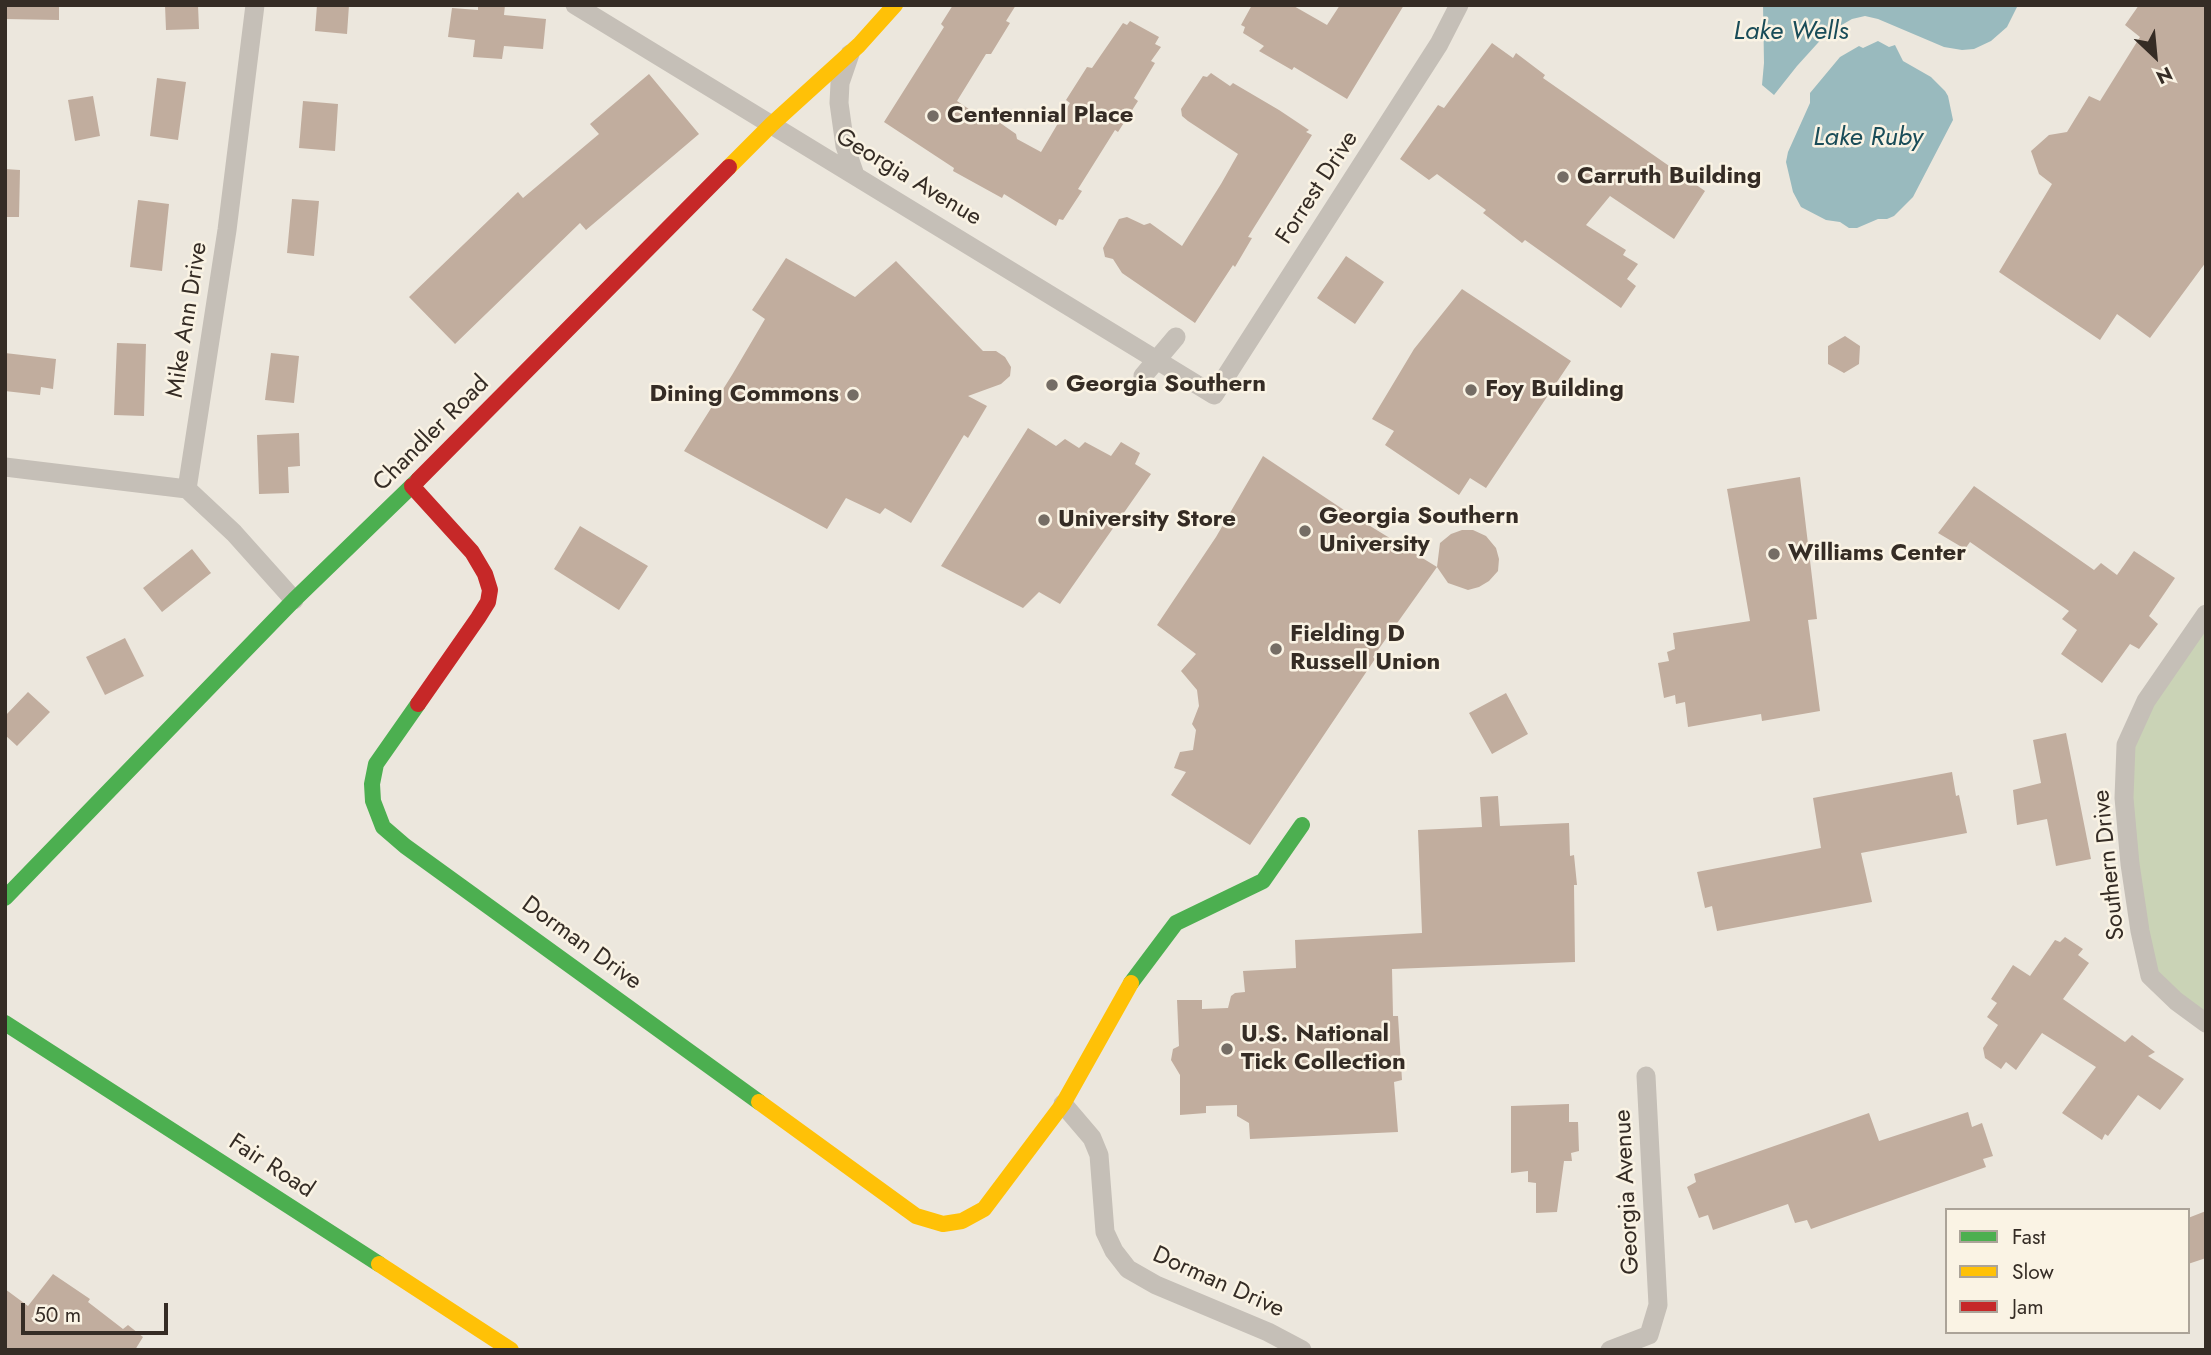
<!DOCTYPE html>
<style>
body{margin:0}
#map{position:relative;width:2211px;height:1355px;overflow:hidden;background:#ece7dd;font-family:Jost,sans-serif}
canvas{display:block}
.frame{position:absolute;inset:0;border:7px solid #352c25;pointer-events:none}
.legend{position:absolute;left:1945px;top:1208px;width:245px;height:126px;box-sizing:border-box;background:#faf3e4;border:2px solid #aba398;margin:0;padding:9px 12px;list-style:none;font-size:21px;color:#352c25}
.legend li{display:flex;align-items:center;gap:14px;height:35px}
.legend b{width:35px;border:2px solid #aba398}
.north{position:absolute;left:2120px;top:21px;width:70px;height:70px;-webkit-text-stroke:5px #faf3e4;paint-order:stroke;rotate:154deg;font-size:19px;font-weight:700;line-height:28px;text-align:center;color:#352c25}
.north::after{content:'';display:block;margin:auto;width:24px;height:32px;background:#352c25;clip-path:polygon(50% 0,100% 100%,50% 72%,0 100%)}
.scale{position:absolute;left:21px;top:1303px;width:147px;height:32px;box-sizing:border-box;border:4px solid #352c25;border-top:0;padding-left:9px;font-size:21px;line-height:24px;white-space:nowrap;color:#352c25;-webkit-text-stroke:5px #faf3e4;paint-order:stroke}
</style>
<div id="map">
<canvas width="2211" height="1355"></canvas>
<div class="frame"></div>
<ul class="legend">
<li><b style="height:9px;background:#4caf50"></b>Fast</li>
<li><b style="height:9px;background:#ffc107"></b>Slow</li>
<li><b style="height:9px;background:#c62828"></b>Jam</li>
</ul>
<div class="north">N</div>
<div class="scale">50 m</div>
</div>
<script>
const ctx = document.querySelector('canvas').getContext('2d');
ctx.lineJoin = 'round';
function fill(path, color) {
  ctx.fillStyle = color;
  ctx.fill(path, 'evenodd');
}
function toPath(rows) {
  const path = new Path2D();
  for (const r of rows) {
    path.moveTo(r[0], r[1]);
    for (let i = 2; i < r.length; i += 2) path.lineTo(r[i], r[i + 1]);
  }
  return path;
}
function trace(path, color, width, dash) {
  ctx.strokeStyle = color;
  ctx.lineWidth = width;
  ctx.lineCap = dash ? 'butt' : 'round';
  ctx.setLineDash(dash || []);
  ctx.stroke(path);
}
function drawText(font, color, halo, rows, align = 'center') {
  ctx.font = font + ' Jost,sans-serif';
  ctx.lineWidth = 5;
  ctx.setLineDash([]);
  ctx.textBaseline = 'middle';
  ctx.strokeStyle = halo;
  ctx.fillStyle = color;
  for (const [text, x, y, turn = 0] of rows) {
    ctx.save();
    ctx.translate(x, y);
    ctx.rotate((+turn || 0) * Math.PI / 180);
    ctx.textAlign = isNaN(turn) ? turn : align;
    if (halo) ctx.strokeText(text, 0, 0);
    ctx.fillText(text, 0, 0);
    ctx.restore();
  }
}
const green = toPath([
 [2206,614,2206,1023,2150,976,2126,745]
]);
const water = toPath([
 [1763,5,2018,5,2007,27,1991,41,1974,49,1962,50,1944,47,1878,19,1865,16,1852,19,1826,34,1797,66,1774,95,1762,85,1764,63],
 [1878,41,1889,47,1895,45,1903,61,1931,77,1945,91,1948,96,1953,120,1913,197,1894,216,1887,219,1878,219,1857,228,1849,228,1840,222,1826,220,1801,207,1793,192,1786,162,1788,152,1810,103,1810,93,1840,57,1859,46,1863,48]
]);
const building = toPath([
 [5,5,59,5,59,20,5,19],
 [165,5,198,5,199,29,166,30],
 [317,5,349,5,347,34,315,31],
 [478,5,505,5,504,15,546,19,543,49,504,46,502,59,473,57,475,40,448,37,452,8,478,10],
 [953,5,1016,5,1006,21,1010,23,991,54,986,54,957,101,982,118,986,113,1016,134,1017,139,1041,152,1070,103,1066,100,1087,67,1092,68,1123,23,1127,25,1130,21,1159,37,1155,44,1161,47,1151,61,1155,63,1134,98,1138,101,1118,132,1115,130,1078,189,1082,191,1063,220,1059,219,1056,226,1004,194,1002,198,953,171,954,168,884,122,944,27,941,24],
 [1252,5,1292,5,1327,25,1340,5,1404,5,1347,99,1294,67,1292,70,1259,51,1264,46,1243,33,1245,27,1241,25],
 [2139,5,2206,5,2206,262,2150,338,2117,314,2100,340,1999,272,2052,184,2039,174,2031,151,2049,135,2067,132,2089,96,2100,101,2140,37,2125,25],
 [1492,43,1513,58,1516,53,1545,75,1543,78,1705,191,1674,239,1610,196,1586,225,1626,250,1623,255,1638,264,1627,279,1636,286,1621,308,1525,240,1522,243,1483,213,1486,210,1437,174,1429,180,1400,159,1438,105,1444,108],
 [1211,73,1230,86,1233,83,1279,110,1309,130,1306,132,1312,135,1248,237,1252,238,1235,267,1233,265,1195,323,1122,273,1113,259,1105,257,1103,248,1119,219,1127,217,1144,225,1150,223,1182,246,1221,184,1238,154,1188,121,1182,116,1181,109,1203,76,1207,77],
 [649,74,699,134,586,230,580,223,455,344,409,297,518,192,523,198,599,134,590,124],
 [157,78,186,82,178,140,150,136],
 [93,96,100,136,75,141,68,100],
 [303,101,338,104,335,151,299,148],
 [5,169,20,170,19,217,5,217],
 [292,199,319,201,314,256,287,253],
 [138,200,169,204,162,271,130,267],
 [1346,256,1384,282,1355,324,1317,298],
 [786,258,855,297,896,261,983,351,996,351,1005,357,1011,367,1010,376,1001,384,968,396,987,406,968,438,964,435,911,523,885,508,880,514,846,498,827,529,684,451,732,375,765,319,752,310],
 [1462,289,1571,361,1486,488,1470,478,1459,495,1385,445,1394,431,1372,419,1414,349],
 [1845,336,1860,346,1859,364,1844,373,1828,364,1828,346],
 [117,343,146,344,144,416,114,415],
 [5,353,56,359,53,389,41,387,40,395,5,391],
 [271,353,299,356,294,403,265,400],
 [1028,428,1056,446,1065,439,1079,448,1085,442,1111,456,1121,442,1140,453,1135,464,1151,474,1060,604,1039,592,1023,608,941,566],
 [299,433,300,466,288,467,289,493,259,494,257,435],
 [1263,456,1344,510,1437,567,1440,543,1451,534,1462,530,1473,530,1486,536,1496,548,1499,559,1498,571,1489,581,1479,587,1468,590,1448,583,1437,567,1373,657,1375,659,1250,845,1171,795,1186,772,1174,768,1180,752,1193,750,1196,730,1192,724,1199,706,1197,690,1181,671,1196,654,1157,625,1216,537],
 [1800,477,1817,619,1808,620,1820,711,1762,721,1761,714,1688,727,1685,702,1676,704,1675,695,1664,698,1658,663,1669,661,1667,652,1675,649,1673,633,1750,621,1727,489],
 [1974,486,2094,570,2101,563,2117,575,2134,551,2175,578,2149,616,2158,624,2139,649,2130,644,2102,683,2061,654,2077,630,2062,619,2069,611,1970,542,1965,549,1938,533],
 [580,526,648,566,619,610,554,569],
 [192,549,211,573,162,612,143,588],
 [125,638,144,676,105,695,86,657],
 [28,692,50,712,17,746,5,735,5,716],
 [1506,693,1528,734,1492,754,1469,713],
 [2066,733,2091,859,2056,866,2047,819,2017,825,2013,790,2041,783,2033,740],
 [1952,772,1956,796,1959,795,1967,833,1861,853,1872,902,1717,931,1712,906,1705,908,1697,872,1821,848,1813,798],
 [1498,796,1500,826,1569,823,1570,856,1574,855,1577,885,1574,885,1575,962,1392,969,1393,1016,1398,1016,1402,1080,1394,1082,1398,1132,1250,1139,1249,1123,1237,1116,1237,1105,1206,1106,1206,1113,1180,1115,1180,1075,1171,1060,1173,1049,1179,1046,1177,1000,1202,1000,1202,1009,1228,1008,1231,996,1235,993,1245,992,1243,971,1296,968,1295,940,1422,933,1418,830,1482,827,1480,797],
 [2065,937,2083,949,2078,955,2089,963,2063,999,2125,1042,2132,1035,2155,1052,2148,1056,2184,1079,2160,1110,2138,1095,2108,1136,2105,1134,2102,1140,2062,1113,2096,1067,2042,1033,2016,1070,2006,1062,2001,1069,1985,1058,1983,1048,1998,1025,1987,1017,1997,1003,1991,999,2013,965,2030,976,2055,940,2060,942],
 [1569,1104,1569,1122,1578,1122,1579,1151,1571,1153,1572,1161,1564,1161,1557,1212,1536,1213,1536,1183,1528,1182,1528,1171,1511,1173,1511,1106],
 [1968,1112,1972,1127,1982,1123,1993,1156,1983,1159,1986,1167,1811,1229,1807,1220,1795,1223,1788,1204,1713,1230,1708,1215,1699,1218,1687,1187,1696,1182,1694,1174,1869,1113,1879,1141],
 [2206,1211,2206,1258,2188,1264,2188,1218],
 [53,1274,90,1299,88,1302,123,1329,128,1325,143,1337,135,1350,5,1350,5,1289,28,1306]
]);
const street = toPath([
 [575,5,1214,395,1439,44,1459,5],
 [850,54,840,83,839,103,845,146,855,175],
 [1143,376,1176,337],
 [5,467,187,489],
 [187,489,227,230,255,5],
 [187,489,234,533,294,600],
 [2206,614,2146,701,2126,745,2124,798,2130,864,2140,931,2150,976,2176,1001,2206,1023],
 [1063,1104,1092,1138,1099,1155,1105,1232,1114,1251,1128,1269,1156,1285,1268,1332,1302,1350],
 [1610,1350,1649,1335,1658,1305,1646,1076]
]);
const fast = toPath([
 [418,704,376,764,372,784,373,801,383,827,405,846,759,1102],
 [5,898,294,600,418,480],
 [1131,983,1176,923,1263,881,1302,825],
 [5,1023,379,1264]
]);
const slow = toPath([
 [729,167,772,124,859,45,895,5],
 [759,1102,916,1216,943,1224,962,1221,984,1209,1063,1104,1131,983],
 [379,1264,511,1350]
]);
const jam = toPath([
 [418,480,729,167],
 [412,486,472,552,485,574,490,590,488,602,478,618,418,704]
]);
const markers = [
 [933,116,7,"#756d65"],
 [1563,177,7,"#756d65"],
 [1052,385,7,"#756d65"],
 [1471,390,7,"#756d65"],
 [853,395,7,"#756d65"],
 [1044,520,7,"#756d65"],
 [1305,531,7,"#756d65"],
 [1774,554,7,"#756d65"],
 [1276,649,7,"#756d65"],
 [1227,1049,7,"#756d65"]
];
const poiNames = [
 ["Centennial Place",947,116],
 ["Carruth Building",1577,177],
 ["Georgia Southern",1066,385],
 ["Foy Building",1485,390],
 ["Dining Commons",839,395,"right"],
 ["Georgia Southern",1319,517],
 ["University",1319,545],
 ["University Store",1058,520],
 ["Williams Center",1788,554],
 ["Fielding D",1290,635],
 ["Russell Union",1290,663],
 ["U.S. National",1241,1035],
 ["Tick Collection",1241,1063]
];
const streetNames = [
 ["Georgia Avenue",908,178,31],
 ["Forrest Drive",1318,188,-57],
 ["Mike Ann Drive",188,320,-81],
 ["Chandler Road",432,434,-45],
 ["Southern Drive",2110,865,-96],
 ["Dorman Drive",581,944,36],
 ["Fair Road",271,1167,33],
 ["Georgia Avenue",1628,1192,-93],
 ["Dorman Drive",1218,1283,24]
];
const waterNames = [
 ["Lake Wells",1791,33],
 ["Lake Ruby",1868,139]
];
fill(green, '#cad3b6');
fill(water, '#99babe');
fill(building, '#c1ad9e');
trace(street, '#c5bfb7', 19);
trace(fast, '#4caf50', 16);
trace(slow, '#ffc107', 16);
trace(jam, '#c62828', 16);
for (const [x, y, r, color] of markers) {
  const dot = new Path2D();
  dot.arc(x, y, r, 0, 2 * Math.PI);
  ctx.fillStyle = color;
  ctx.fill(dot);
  trace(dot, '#faf3e4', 2.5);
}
drawText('bold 24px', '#352c25', '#faf3e4', poiNames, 'left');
drawText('24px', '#352c25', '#faf3e4', streetNames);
drawText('italic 26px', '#194c58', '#faf3e4', waterNames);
</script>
